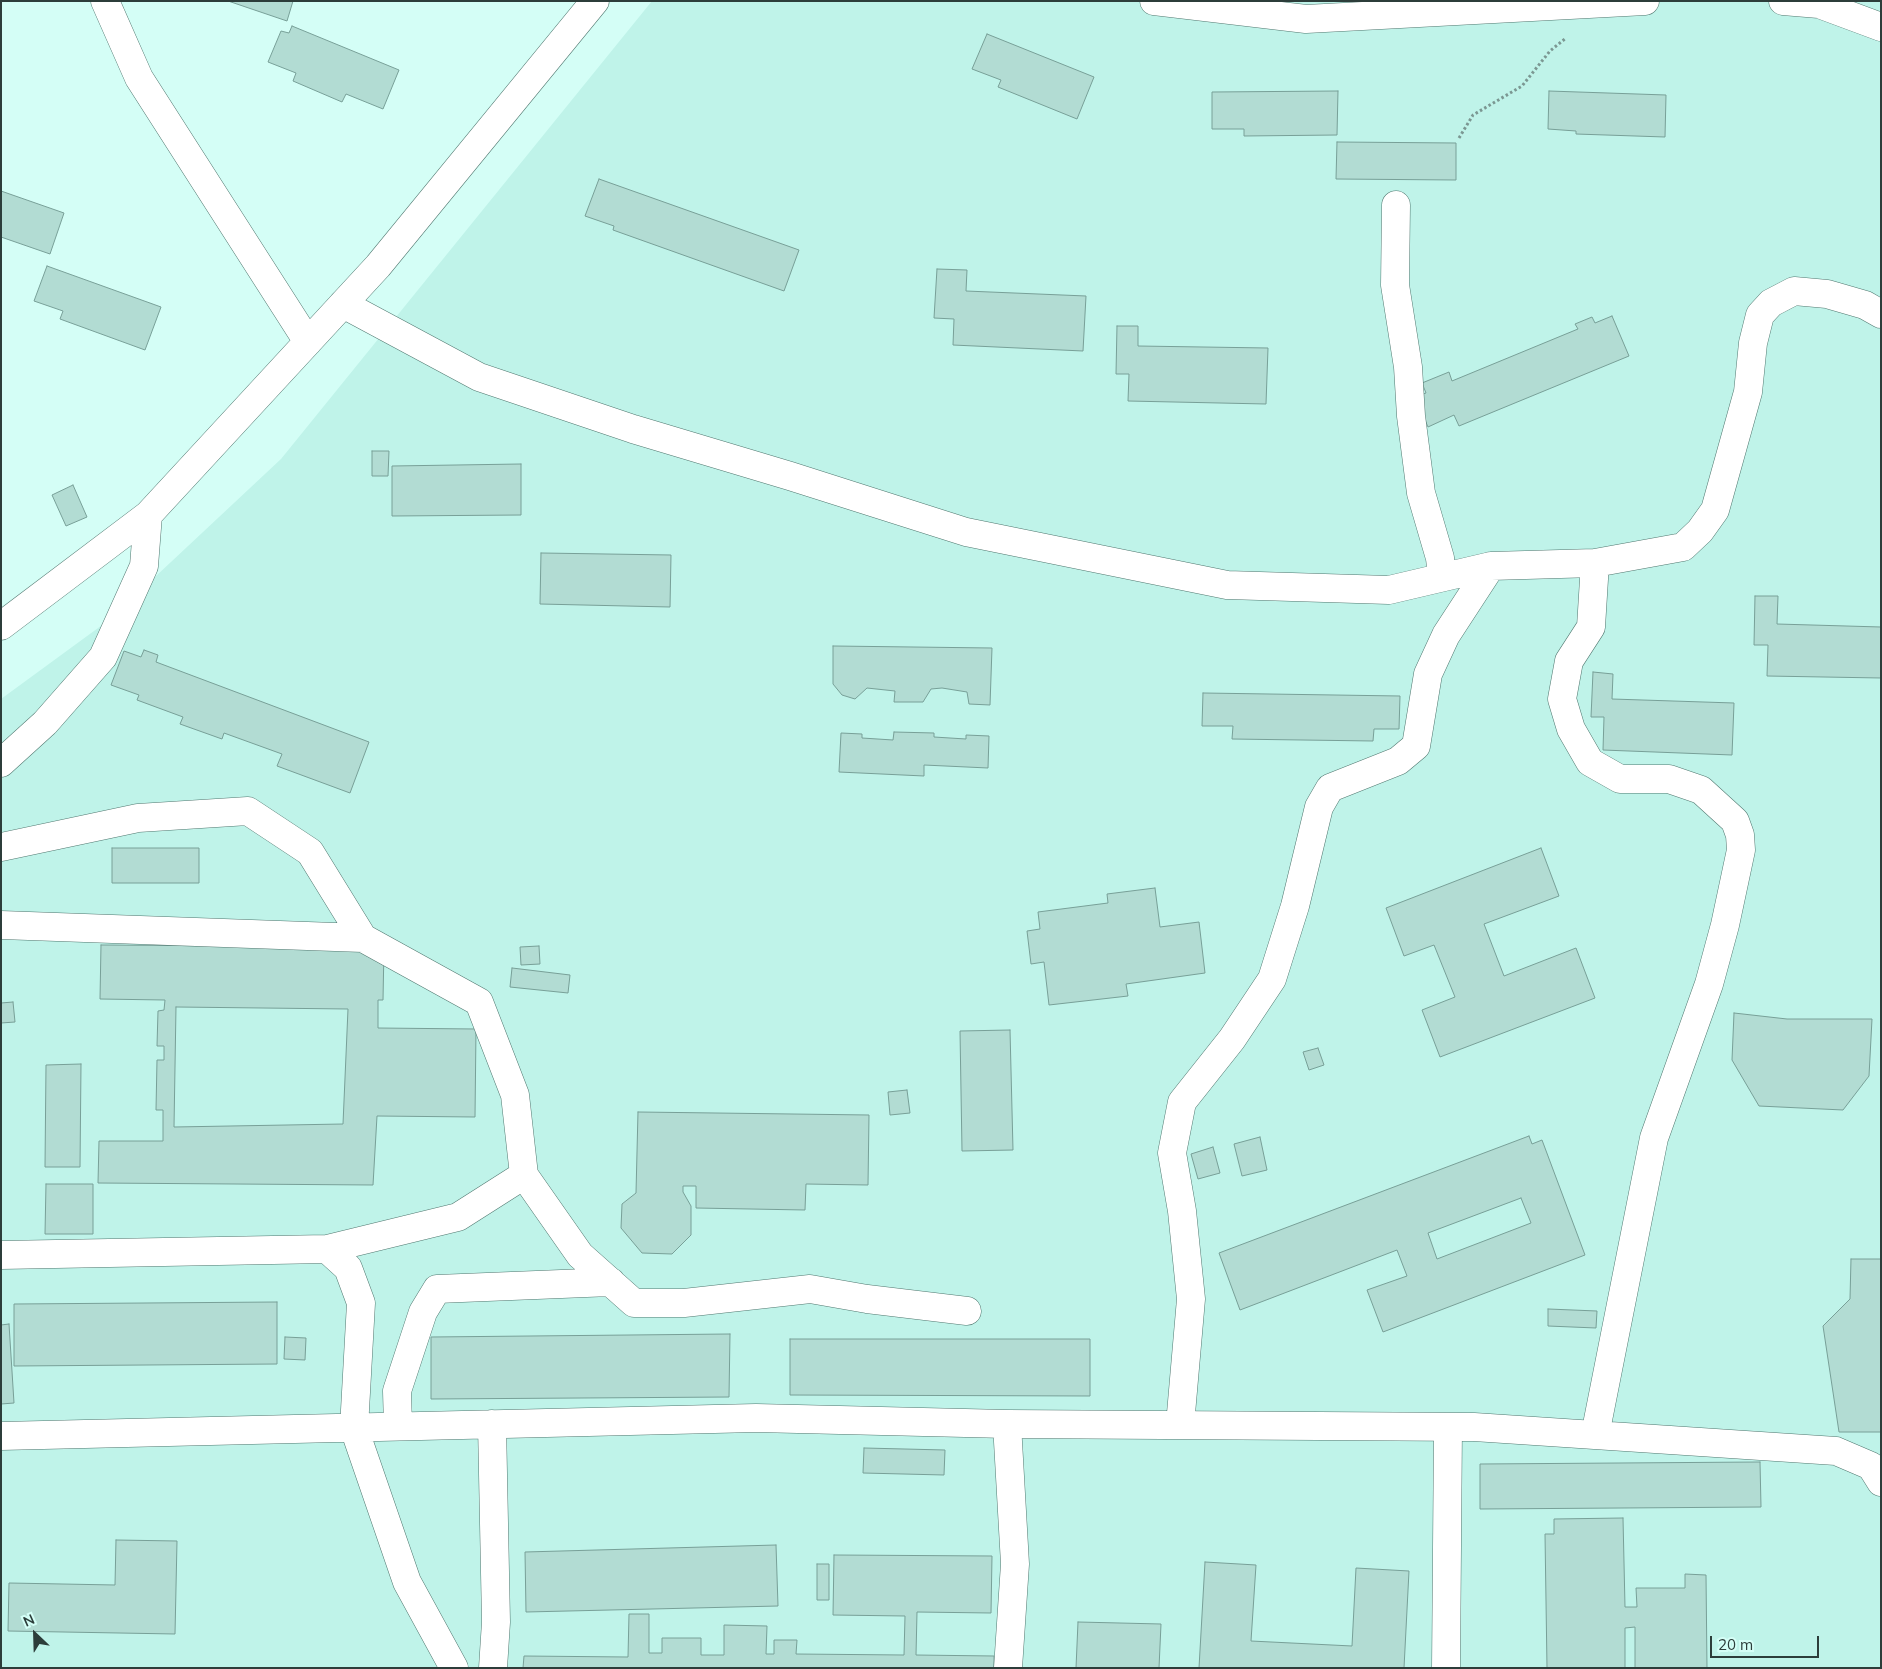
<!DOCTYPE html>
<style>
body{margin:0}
#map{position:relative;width:1882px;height:1669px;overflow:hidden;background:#d4fef6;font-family:Mulish,sans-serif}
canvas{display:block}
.frame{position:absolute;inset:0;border:2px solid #2c3d3a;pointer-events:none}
.north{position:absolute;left:10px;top:1609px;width:50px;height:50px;-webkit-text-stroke:4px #d4fef6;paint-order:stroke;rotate:336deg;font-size:14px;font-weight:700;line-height:20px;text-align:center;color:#2c3d3a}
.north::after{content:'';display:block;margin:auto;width:18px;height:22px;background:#2c3d3a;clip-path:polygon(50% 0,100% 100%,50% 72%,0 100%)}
.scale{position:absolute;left:1710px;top:1636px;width:109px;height:22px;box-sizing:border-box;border:2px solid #2c3d3a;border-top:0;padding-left:6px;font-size:15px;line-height:18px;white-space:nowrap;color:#2c3d3a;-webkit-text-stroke:4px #d4fef6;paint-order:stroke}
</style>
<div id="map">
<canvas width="1882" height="1669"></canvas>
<div class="frame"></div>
<div class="north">N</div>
<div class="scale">20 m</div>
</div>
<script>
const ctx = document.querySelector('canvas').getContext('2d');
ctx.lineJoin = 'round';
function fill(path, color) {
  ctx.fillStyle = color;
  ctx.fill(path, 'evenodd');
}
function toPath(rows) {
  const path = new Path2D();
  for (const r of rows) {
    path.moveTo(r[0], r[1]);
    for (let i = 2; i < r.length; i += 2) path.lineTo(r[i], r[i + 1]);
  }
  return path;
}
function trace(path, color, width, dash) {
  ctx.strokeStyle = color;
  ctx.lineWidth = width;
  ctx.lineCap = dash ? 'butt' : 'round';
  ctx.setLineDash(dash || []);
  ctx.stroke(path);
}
const built = toPath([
 [652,1,1881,1,1881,1668,1,1668,1,699,109,620,281,459]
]);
const building = toPath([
 [228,1,293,1,287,21,228,1],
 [292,26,399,70,383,109,346,94,342,102,293,81,296,73,268,62,281,31,289,33,292,26],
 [987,34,1094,77,1077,119,998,87,1001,80,972,69,987,34],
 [1338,91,1337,135,1244,136,1244,129,1212,129,1212,92,1338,91],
 [1549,91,1666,95,1665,137,1576,134,1576,131,1548,129,1549,91],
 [1337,142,1456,143,1456,180,1336,179,1337,142],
 [599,179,799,250,784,291,613,230,614,226,585,216,599,179],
 [1,191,64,213,50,254,1,237,1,191],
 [47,266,161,307,145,350,60,319,63,311,34,301,47,266],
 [937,269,967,270,966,291,1086,296,1083,351,953,345,954,319,934,318,937,269],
 [1612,316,1629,356,1459,426,1454,415,1428,427,1415,397,1426,393,1422,383,1449,372,1452,381,1578,329,1575,324,1592,317,1595,323,1612,316],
 [1117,326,1138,326,1138,346,1268,348,1266,404,1128,401,1129,374,1116,374,1117,326],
 [372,451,389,451,388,476,372,476,372,451],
 [521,464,521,515,392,516,392,466,521,464],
 [73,485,87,517,66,526,52,495,73,485],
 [541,553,671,555,670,607,540,604,541,553],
 [1755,596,1778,596,1777,624,1881,627,1881,678,1767,676,1768,645,1754,645,1755,596],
 [833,646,992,648,990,705,969,704,967,692,942,688,931,689,923,702,894,702,895,691,867,688,855,699,842,695,833,684,833,646],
 [144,650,158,655,156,662,369,742,350,793,277,766,282,754,224,733,222,739,180,724,183,717,137,700,139,695,111,685,124,651,141,657,144,650],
 [1593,672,1613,674,1612,699,1734,703,1732,755,1603,750,1604,717,1591,717,1593,672],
 [1203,693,1400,696,1399,729,1374,729,1373,741,1232,739,1233,726,1202,726,1203,693],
 [894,732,934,733,934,737,966,739,966,735,989,736,988,768,924,765,924,776,839,772,841,733,862,734,862,738,893,740,894,732],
 [112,848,199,848,199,883,112,883,112,848],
 [1541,848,1559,896,1484,924,1504,976,1576,948,1595,998,1440,1057,1422,1010,1455,997,1434,945,1404,956,1386,908,1541,848],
 [1155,888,1160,927,1199,922,1205,973,1126,984,1128,996,1049,1005,1044,962,1031,964,1027,931,1040,929,1038,912,1108,903,1107,894,1155,888],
 [101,945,384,947,383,1000,378,1000,378,1028,476,1029,475,1117,377,1116,373,1185,98,1183,99,1141,163,1141,163,1110,156,1110,157,1060,164,1060,164,1046,157,1046,158,1011,164,1010,165,1000,100,999,101,945],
 [176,1007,348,1009,343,1124,174,1127,176,1007],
 [539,946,540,964,521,965,520,947,539,946],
 [512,968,570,975,568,993,510,987,512,968],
 [13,1002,15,1022,1,1023,1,1003,13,1002],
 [1734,1013,1787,1019,1872,1019,1869,1076,1843,1110,1759,1106,1732,1060,1734,1013],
 [1010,1030,1013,1150,962,1151,960,1031,1010,1030],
 [1318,1048,1324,1065,1309,1070,1303,1052,1318,1048],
 [81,1064,80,1167,45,1167,46,1065,81,1064],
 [907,1090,910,1113,890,1115,888,1092,907,1090],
 [638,1112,869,1115,868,1185,806,1184,805,1210,696,1208,696,1186,683,1186,683,1192,691,1206,691,1235,672,1254,642,1253,621,1228,622,1204,636,1193,638,1112],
 [1529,1136,1532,1144,1542,1140,1585,1255,1383,1332,1367,1290,1407,1276,1397,1250,1240,1310,1219,1253,1529,1136],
 [1521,1198,1531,1223,1437,1259,1428,1233,1521,1198],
 [1260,1137,1267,1170,1242,1176,1234,1144,1260,1137],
 [1213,1147,1220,1173,1198,1179,1191,1154,1213,1147],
 [46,1184,93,1184,93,1234,45,1234,46,1184],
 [1851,1259,1881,1259,1881,1432,1839,1432,1823,1326,1850,1299,1851,1259],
 [277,1302,277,1364,14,1366,14,1304,277,1302],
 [1548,1309,1597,1311,1596,1328,1548,1326,1548,1309],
 [9,1324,14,1403,1,1404,1,1325,9,1324],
 [730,1334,729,1397,431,1399,431,1337,730,1334],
 [285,1337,306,1338,305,1360,284,1359,285,1337],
 [790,1339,1090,1339,1090,1396,790,1395,790,1339],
 [864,1448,945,1450,944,1475,863,1473,864,1448],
 [1760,1462,1761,1507,1480,1509,1480,1464,1760,1462],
 [1623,1518,1625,1607,1637,1607,1636,1588,1685,1588,1685,1574,1706,1575,1707,1668,1635,1668,1635,1627,1625,1628,1625,1668,1547,1668,1545,1534,1554,1534,1554,1519,1623,1518],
 [116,1540,177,1541,175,1634,8,1631,9,1583,115,1585,116,1540],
 [776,1545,778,1606,526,1612,525,1552,776,1545],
 [834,1555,992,1556,991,1613,917,1612,916,1655,994,1656,994,1668,523,1668,524,1656,628,1657,629,1614,649,1614,649,1653,662,1653,662,1638,701,1638,701,1655,724,1655,724,1625,767,1626,766,1654,774,1654,774,1640,797,1640,796,1654,904,1655,905,1616,833,1615,834,1555],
 [1205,1562,1256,1565,1251,1641,1352,1646,1356,1568,1409,1571,1404,1668,1199,1668,1205,1562],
 [817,1564,829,1564,829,1600,817,1600,817,1564],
 [1078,1622,1161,1624,1159,1668,1076,1668,1078,1622]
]);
const path = toPath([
 [1459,138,1473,115,1522,86,1550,51,1566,38]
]);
const minor = toPath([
 [105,1,139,78,308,342],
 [1154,1,1306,19,1645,1],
 [1783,1,1819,4,1881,27],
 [1396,205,1395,285,1408,367,1411,416,1421,493,1440,558,1442,577],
 [343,304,479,377,633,429,790,476,966,532,1227,585,1389,590,1491,566,1595,563,1683,547,1700,531,1715,510,1748,392,1753,343,1760,315,1771,303,1794,291,1827,294,1865,305,1881,314],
 [1595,563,1591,627,1569,661,1562,699,1571,729,1590,762,1620,779,1669,779,1701,790,1735,821,1740,835,1741,850,1725,925,1709,984,1654,1138,1595,1435],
 [1,626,148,515,378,266,595,1],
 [1,763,45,723,103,657,144,566,148,515],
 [1,847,138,818,248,811,310,852,363,938],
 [1,925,363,938,479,1002,515,1095,524,1175,458,1217,327,1249,1,1255],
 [524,1175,580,1255,634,1303,684,1303,810,1289,867,1299,967,1311],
 [327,1249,348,1268,361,1303,354,1428,407,1582,454,1668],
 [492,1424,496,1622,493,1668],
 [1007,1424,1015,1564,1008,1668],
 [1180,1425,1191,1299,1182,1211,1172,1153,1182,1102,1232,1039,1272,979,1295,906,1319,807,1330,788,1398,761,1416,746,1428,674,1446,635,1491,566],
 [398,1426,397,1391,423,1312,437,1289,611,1282],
 [1,1436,756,1418,1007,1424,1474,1427,1836,1451,1871,1466,1881,1482],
 [1446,1668,1448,1427]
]);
fill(built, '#bff3e9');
fill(building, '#b2dcd3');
trace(building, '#78a098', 1);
trace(minor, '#517870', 29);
trace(path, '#7b9792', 3, [2.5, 2.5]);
trace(minor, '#fff', 28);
</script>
